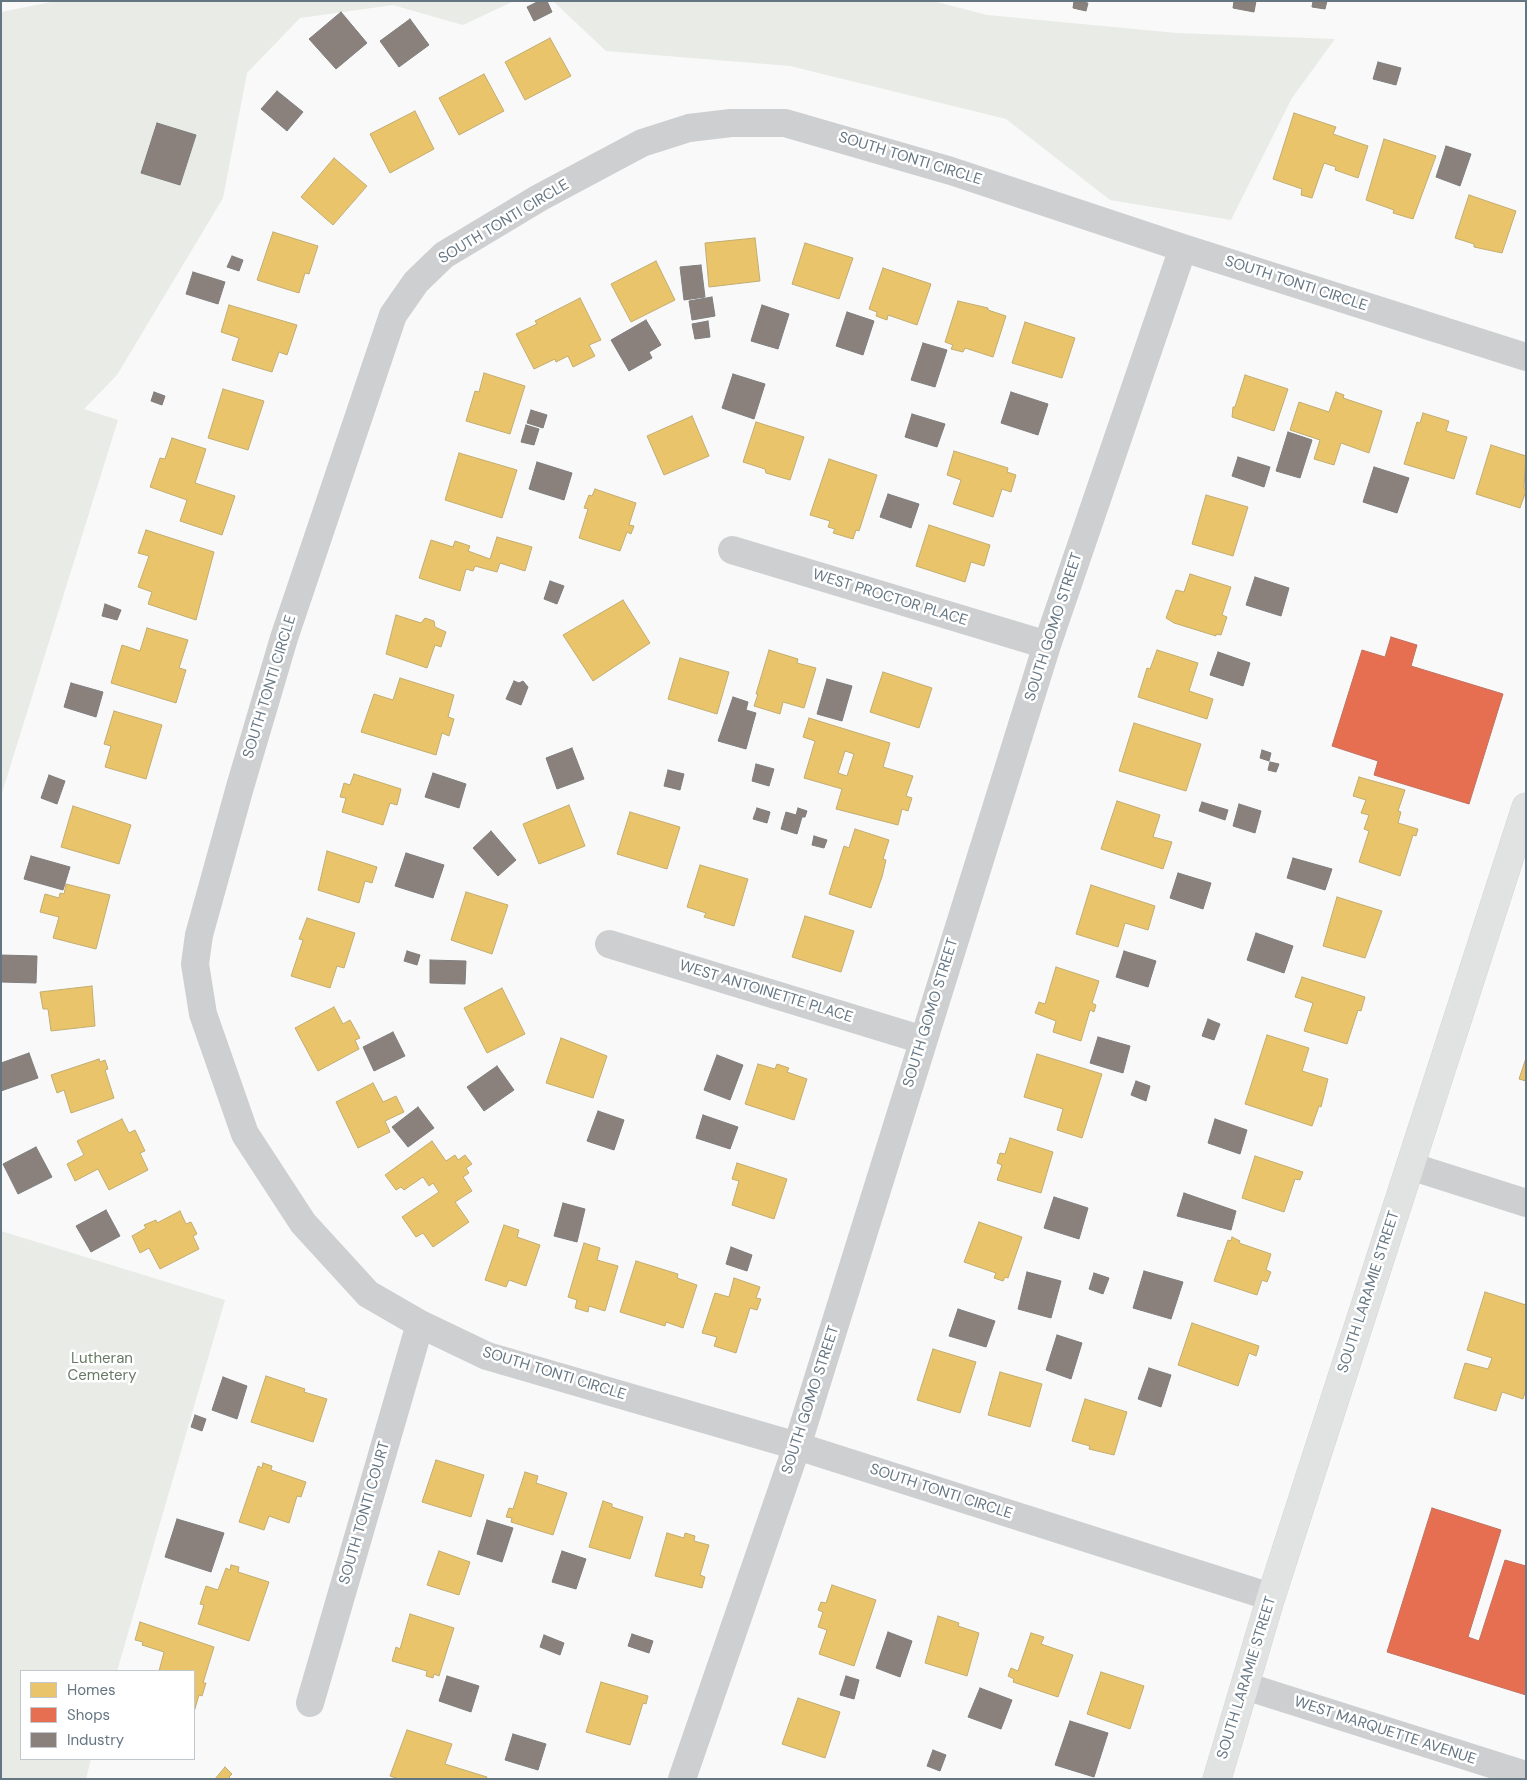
<!DOCTYPE html>
<style>
body{margin:0}
#map{position:relative;width:1527px;height:1780px;overflow:hidden;background:#f9f9f9;font-family:"DM Sans",sans-serif}
canvas{display:block}
.frame{position:absolute;inset:0;border:2px solid #657683;pointer-events:none}
.legend{position:absolute;left:20px;top:1670px;width:175px;height:90px;box-sizing:border-box;background:#fff;border:1px solid #c1c8cd;margin:0;padding:6px 9px;list-style:none;font-size:15px;color:#657683}
.legend li{display:flex;align-items:center;gap:10px;height:25px}
.legend b{width:25px;border:1px solid #c1c8cd}
</style>
<div id="map">
<canvas width="1527" height="1780"></canvas>
<div class="frame"></div>
<ul class="legend">
<li><b style="height:14px;background:#e9c46a"></b>Homes</li>
<li><b style="height:14px;background:#e76f51"></b>Shops</li>
<li><b style="height:14px;background:#8a817c"></b>Industry</li>
</ul>
</div>
<script>
const ctx = document.querySelector('canvas').getContext('2d');
ctx.lineJoin = 'round';
function fill(path, color) {
  ctx.fillStyle = color;
  ctx.fill(path, 'evenodd');
}
function toPath(rows) {
  const path = new Path2D();
  for (const r of rows) {
    path.moveTo(r[0], r[1]);
    for (let i = 2; i < r.length; i += 2) path.lineTo(r[i], r[i + 1]);
  }
  return path;
}
function trace(path, color, width, dash) {
  ctx.strokeStyle = color;
  ctx.lineWidth = width;
  ctx.lineCap = dash ? 'butt' : 'round';
  ctx.setLineDash(dash || []);
  ctx.stroke(path);
}
function drawText(font, color, halo, rows, align = 'center') {
  ctx.font = font + ' "DM Sans",sans-serif';
  ctx.lineWidth = 5;
  ctx.setLineDash([]);
  ctx.textBaseline = 'middle';
  ctx.strokeStyle = halo;
  ctx.fillStyle = color;
  for (const [text, x, y, turn = 0] of rows) {
    ctx.save();
    ctx.translate(x, y);
    ctx.rotate((+turn || 0) * Math.PI / 180);
    ctx.textAlign = isNaN(turn) ? turn : align;
    if (halo) ctx.strokeText(text, 0, 0);
    ctx.fillText(text, 0, 0);
    ctx.restore();
  }
}
const green = toPath([
 [56,1,514,1,463,25,393,5,300,18,247,73,223,198,117,375,84,409,118,420,1,796,1,12],
 [553,1,933,1,987,15,1177,33,1335,39,1292,98,1231,220,1110,200,1006,119,790,66,606,51],
 [1,1231,225,1300,117,1671,21,1671,21,1759,91,1759,86,1779,1,1779]
]);
const homes = toPath([
 [550,38,571,76,525,100,505,62,550,38],
 [484,74,504,111,459,135,439,98,484,74],
 [415,111,434,149,390,173,370,134,415,111],
 [1294,113,1336,127,1333,134,1368,146,1358,178,1335,170,1336,167,1324,163,1312,198,1301,195,1302,189,1273,179,1294,113],
 [1384,139,1436,156,1413,219,1393,213,1394,210,1366,200,1384,139],
 [334,158,367,186,333,225,301,197,334,158],
 [1469,195,1516,211,1502,253,1474,247,1474,244,1455,238,1469,195],
 [273,232,318,246,309,274,305,273,299,293,257,280,273,232],
 [755,238,760,281,709,287,705,243,755,238],
 [805,243,853,258,839,299,792,284,805,243],
 [656,261,675,300,631,322,611,284,656,261],
 [883,268,931,284,917,325,888,315,887,320,876,316,877,312,869,309,883,268],
 [580,298,601,340,589,345,595,356,573,367,568,356,556,362,555,359,534,369,516,334,537,324,535,321,580,298],
 [958,301,988,308,988,310,1006,316,993,357,965,348,963,352,951,349,953,345,945,342,958,301],
 [229,305,297,325,287,355,279,352,272,372,232,360,239,338,221,332,229,305],
 [1025,322,1075,338,1062,378,1012,363,1025,322],
 [484,373,525,386,510,434,466,421,475,391,479,392,484,373],
 [1245,375,1288,389,1274,431,1232,417,1233,407,1235,407,1245,375],
 [223,389,264,401,248,450,208,438,223,389],
 [1336,392,1344,395,1343,398,1382,411,1369,453,1341,443,1334,465,1314,459,1320,440,1290,430,1299,402,1329,412,1336,392],
 [1423,413,1449,421,1446,431,1467,437,1454,479,1404,464,1417,422,1420,423,1423,413],
 [692,416,709,456,664,475,647,436,692,416],
 [756,422,804,437,790,480,766,473,765,469,743,462,756,422],
 [172,438,206,449,195,483,235,496,222,535,180,521,187,500,150,487,160,458,165,459,172,438],
 [1491,445,1526,456,1524,487,1526,491,1520,508,1476,494,1491,445],
 [954,451,1008,468,1007,472,1016,475,1011,492,1002,489,993,517,953,504,961,480,947,475,954,451],
 [459,453,517,470,502,518,445,500,459,453],
 [829,459,877,475,859,531,856,530,853,539,833,533,835,529,828,527,830,521,810,515,829,459],
 [595,489,636,503,629,525,634,526,631,534,627,532,620,551,579,538,588,509,584,508,589,495,592,496,595,489],
 [1206,495,1248,507,1233,556,1192,544,1206,495],
 [929,525,990,545,984,566,971,562,965,582,916,566,929,525],
 [146,530,214,552,196,620,148,604,152,592,138,587,149,556,138,553,146,530],
 [497,537,532,547,525,571,500,563,497,572,475,566,473,571,466,569,460,591,419,578,431,540,453,547,455,541,470,546,468,551,490,559,497,537],
 [1190,574,1231,587,1222,615,1227,617,1221,635,1216,634,1216,636,1174,623,1166,618,1176,590,1184,592,1190,574],
 [623,600,650,643,593,681,563,635,623,600],
 [396,615,421,623,425,618,434,621,435,627,446,632,441,647,435,645,427,668,386,654,396,615],
 [147,628,188,640,179,668,186,670,176,703,111,683,122,645,140,651,147,628],
 [769,650,798,659,797,663,816,668,804,708,783,702,780,714,754,706,758,694,756,694,769,650],
 [1157,650,1198,663,1189,691,1213,699,1207,719,1138,697,1147,668,1150,669,1157,650],
 [680,658,729,672,717,714,668,699,680,658],
 [883,672,932,688,919,728,870,712,883,672],
 [400,678,454,695,448,717,454,719,449,736,442,733,436,755,361,732,374,694,393,700,400,678],
 [114,711,162,725,146,779,105,767,111,746,104,744,114,711],
 [809,718,890,743,883,767,913,776,906,796,912,798,908,811,902,809,898,825,836,809,842,789,804,778,815,741,803,737,809,718],
 [845,751,854,754,847,776,838,773,845,751],
 [1134,723,1201,744,1186,791,1119,771,1134,723],
 [354,774,401,789,397,805,390,803,383,825,342,812,346,798,340,797,344,783,350,785,354,774],
 [1359,777,1405,790,1398,811,1401,812,1398,823,1418,829,1416,836,1413,835,1400,876,1359,862,1369,831,1364,829,1369,815,1361,813,1366,800,1353,796,1359,777],
 [1117,801,1160,815,1153,837,1172,842,1163,869,1101,849,1117,801],
 [569,805,585,846,539,864,523,824,569,805],
 [73,806,131,825,119,864,61,847,73,806],
 [630,812,680,827,667,869,617,854,630,812],
 [855,829,889,840,883,859,886,860,882,877,871,908,829,894,844,846,849,848,855,829],
 [327,851,377,867,372,883,365,881,359,903,318,890,327,851],
 [700,865,748,879,734,926,704,917,706,913,687,907,700,865],
 [66,884,110,895,96,949,53,938,59,917,40,912,45,894,59,898,60,893,64,894,66,884],
 [1091,885,1155,906,1148,930,1125,923,1118,947,1076,934,1091,885],
 [466,892,508,905,492,954,451,940,466,892],
 [1337,897,1382,911,1365,958,1323,946,1337,897],
 [805,916,854,931,841,972,792,957,805,916],
 [307,918,355,933,344,968,337,966,330,988,291,976,303,940,299,939,307,918],
 [1056,967,1099,981,1092,1003,1096,1005,1094,1012,1090,1010,1081,1041,1053,1032,1056,1021,1035,1013,1039,1002,1045,1004,1056,967],
 [1302,977,1365,997,1361,1011,1358,1010,1347,1044,1304,1031,1313,1003,1295,997,1302,977],
 [92,986,95,1026,51,1031,48,1009,43,1009,40,992,92,986],
 [502,988,525,1034,487,1053,464,1008,502,988],
 [334,1007,343,1024,350,1020,360,1038,355,1040,359,1049,318,1071,295,1028,334,1007],
 [1267,1035,1309,1048,1302,1071,1328,1079,1321,1107,1319,1106,1312,1126,1245,1104,1267,1035],
 [561,1038,607,1056,593,1098,546,1083,561,1038],
 [1037,1054,1102,1074,1082,1138,1057,1130,1063,1109,1024,1097,1037,1054],
 [1526,1058,1526,1081,1519,1079,1526,1058],
 [99,1059,100,1062,105,1060,108,1069,105,1070,114,1098,71,1113,64,1090,57,1093,51,1075,99,1059],
 [758,1064,775,1069,777,1064,789,1068,787,1072,807,1079,794,1120,745,1104,758,1064],
 [373,1083,383,1102,396,1096,404,1112,385,1121,390,1132,358,1148,336,1102,373,1083],
 [122,1119,129,1133,135,1130,145,1151,140,1153,148,1170,109,1190,98,1169,75,1181,67,1164,84,1155,77,1141,122,1119],
 [1010,1138,1053,1152,1041,1193,997,1180,1002,1165,997,1163,1000,1153,1005,1154,1010,1138],
 [432,1141,446,1161,455,1155,458,1160,465,1155,472,1164,466,1168,469,1173,463,1177,472,1191,455,1202,469,1222,433,1247,423,1233,416,1237,402,1217,439,1192,433,1183,429,1186,423,1177,404,1190,401,1187,396,1190,385,1175,432,1141],
 [1255,1156,1303,1172,1300,1180,1295,1179,1284,1212,1242,1198,1255,1156],
 [737,1163,787,1179,774,1219,732,1205,739,1181,732,1179,737,1163],
 [180,1211,186,1224,191,1222,197,1234,193,1236,199,1249,160,1269,149,1248,140,1253,132,1236,146,1228,144,1225,156,1220,157,1223,180,1211],
 [979,1222,1022,1237,1008,1278,1005,1277,1003,1281,994,1278,996,1273,964,1262,979,1222],
 [504,1225,519,1230,517,1237,540,1245,526,1286,509,1280,506,1287,485,1280,504,1225],
 [1232,1237,1240,1241,1239,1243,1271,1254,1266,1270,1271,1272,1267,1282,1262,1280,1257,1295,1214,1281,1228,1240,1231,1241,1232,1237],
 [584,1243,600,1248,597,1260,618,1266,605,1311,589,1306,588,1312,575,1308,577,1300,568,1297,584,1243],
 [636,1261,678,1274,677,1278,697,1285,683,1328,666,1322,665,1326,620,1312,636,1261],
 [734,1278,760,1287,756,1298,761,1299,757,1310,750,1308,736,1353,714,1346,717,1337,702,1333,715,1293,729,1297,734,1278],
 [1485,1292,1526,1305,1526,1389,1523,1399,1502,1392,1496,1411,1454,1398,1465,1363,1488,1369,1492,1358,1467,1350,1485,1292],
 [1192,1323,1259,1346,1256,1356,1249,1353,1238,1386,1178,1365,1192,1323],
 [933,1349,976,1362,960,1413,917,1400,933,1349],
 [1000,1372,1042,1384,1030,1427,988,1415,1000,1372],
 [266,1376,305,1389,304,1392,327,1399,313,1442,251,1422,266,1376],
 [1085,1399,1127,1412,1114,1455,1089,1449,1090,1446,1072,1441,1085,1399],
 [436,1460,484,1475,471,1517,422,1502,436,1460],
 [263,1463,272,1466,271,1470,306,1482,301,1497,297,1496,289,1523,269,1516,264,1530,239,1522,258,1466,262,1468,263,1463],
 [525,1472,538,1476,536,1483,567,1493,553,1535,511,1522,512,1518,506,1517,509,1508,513,1509,525,1472],
 [603,1501,612,1504,612,1507,643,1517,630,1559,589,1547,603,1501],
 [667,1533,684,1538,685,1533,695,1536,694,1541,709,1545,700,1575,705,1577,702,1588,655,1576,667,1533],
 [439,1551,470,1562,459,1595,427,1585,439,1551],
 [231,1565,239,1567,238,1572,269,1582,249,1641,198,1624,204,1605,200,1604,206,1586,218,1590,226,1568,230,1570,231,1565],
 [832,1585,876,1600,854,1666,819,1654,827,1630,818,1627,823,1612,818,1610,821,1602,826,1603,832,1585],
 [410,1614,454,1628,439,1676,434,1674,433,1678,426,1676,427,1671,392,1661,396,1647,400,1649,410,1614],
 [938,1616,959,1623,958,1626,979,1633,967,1676,925,1663,938,1616],
 [140,1622,214,1647,203,1683,206,1683,202,1696,199,1695,194,1712,194,1671,159,1671,164,1652,142,1645,143,1642,135,1640,140,1622],
 [1031,1633,1044,1637,1041,1644,1073,1655,1058,1697,1013,1682,1014,1679,1008,1676,1011,1668,1018,1671,1031,1633],
 [1101,1672,1144,1686,1130,1729,1087,1714,1101,1672],
 [601,1682,648,1696,646,1704,643,1703,630,1745,586,1732,601,1682],
 [798,1698,840,1712,825,1758,782,1744,798,1698],
 [407,1730,452,1744,445,1764,487,1777,486,1779,399,1779,390,1776,407,1730],
 [225,1767,232,1774,229,1777,231,1779,215,1779,225,1767]
]);
const shops = toPath([
 [1391,637,1417,645,1411,666,1503,694,1469,804,1374,775,1378,761,1332,746,1362,650,1385,657,1391,637],
 [1432,1508,1501,1530,1468,1637,1479,1641,1505,1560,1526,1566,1526,1695,1387,1652,1432,1508]
]);
const industry = toPath([
 [539,1,547,1,552,12,534,21,527,7,539,1],
 [1074,1,1088,3,1086,11,1073,8,1074,1],
 [1234,1,1256,1,1254,12,1233,8,1234,1],
 [1313,1,1327,1,1325,9,1312,7,1313,1],
 [341,12,367,43,336,69,309,39,341,12],
 [410,19,429,45,399,67,380,41,410,19],
 [1378,62,1401,68,1396,85,1373,79,1378,62],
 [277,91,303,112,287,131,261,109,277,91],
 [157,123,196,135,180,185,141,173,157,123],
 [1446,146,1471,154,1460,186,1436,177,1446,146],
 [232,256,243,260,239,271,227,267,232,256],
 [701,265,705,297,684,300,680,267,701,265],
 [193,272,225,282,218,304,186,294,193,272],
 [712,297,715,316,692,320,689,301,712,297],
 [762,305,789,314,778,349,751,341,762,305],
 [847,312,874,321,863,355,836,346,847,312],
 [646,320,661,345,649,352,652,358,629,371,611,340,646,320],
 [708,321,710,337,695,339,692,324,708,321],
 [923,343,947,350,935,387,911,380,923,343],
 [733,374,765,384,754,419,722,408,733,374],
 [154,392,165,396,162,405,151,401,154,392],
 [1011,392,1048,404,1038,435,1001,423,1011,392],
 [531,410,547,415,543,428,527,423,531,410],
 [912,414,945,424,937,447,905,437,912,414],
 [526,425,539,429,534,445,521,442,526,425],
 [1288,432,1312,440,1300,478,1276,471,1288,432],
 [1238,457,1270,467,1264,487,1232,476,1238,457],
 [537,462,572,473,564,500,529,489,537,462],
 [1374,467,1409,478,1397,513,1363,502,1374,467],
 [888,494,919,504,911,528,880,517,888,494],
 [1255,577,1289,588,1281,616,1246,605,1255,577],
 [550,581,564,586,557,604,544,599,550,581],
 [105,604,121,610,117,620,102,616,105,604],
 [1218,652,1250,663,1243,686,1210,675,1218,652],
 [827,679,852,686,842,721,817,714,827,679],
 [514,681,519,683,523,681,528,687,521,705,506,699,514,681],
 [71,683,103,692,96,717,64,707,71,683],
 [733,697,748,702,746,710,756,713,746,749,718,741,733,697],
 [572,748,584,779,557,789,546,758,572,748],
 [1262,750,1271,753,1269,761,1260,758,1262,750],
 [1270,762,1279,764,1276,772,1268,770,1270,762],
 [756,764,774,769,769,786,752,781,756,764],
 [668,770,684,774,680,790,664,786,668,770],
 [433,773,466,784,459,808,425,797,433,773],
 [49,775,65,781,57,804,41,798,49,775],
 [1202,802,1228,810,1225,820,1199,811,1202,802],
 [1239,804,1261,811,1255,833,1233,826,1239,804],
 [757,808,770,812,767,823,753,819,757,808],
 [798,808,807,811,805,817,802,817,797,834,781,829,786,812,796,815,798,808],
 [491,831,516,860,498,876,473,848,491,831],
 [814,836,827,840,824,848,812,845,814,836],
 [406,853,444,865,433,898,395,886,406,853],
 [31,856,70,867,63,890,24,879,31,856],
 [1293,858,1332,869,1325,890,1287,878,1293,858],
 [1178,873,1211,883,1203,909,1170,898,1178,873],
 [1256,933,1293,946,1284,973,1247,960,1256,933],
 [407,951,420,955,417,965,404,961,407,951],
 [1124,951,1156,961,1148,987,1116,977,1124,951],
 [1,955,37,956,36,983,1,982,1,955],
 [430,960,466,961,465,984,430,983,430,960],
 [1208,1019,1220,1024,1214,1040,1202,1036,1208,1019],
 [393,1032,405,1056,374,1071,363,1047,393,1032],
 [1098,1037,1130,1046,1123,1073,1090,1063,1098,1037],
 [29,1053,38,1078,1,1091,1,1063,29,1053],
 [717,1055,743,1065,730,1100,704,1090,717,1055],
 [497,1066,514,1090,484,1111,467,1087,497,1066],
 [1136,1081,1150,1086,1146,1101,1131,1095,1136,1081],
 [418,1107,434,1128,408,1147,392,1127,418,1107],
 [598,1111,624,1120,614,1150,587,1141,598,1111],
 [703,1115,738,1127,730,1149,696,1138,703,1115],
 [1215,1119,1247,1130,1240,1154,1208,1143,1215,1119],
 [36,1147,52,1177,18,1194,3,1164,36,1147],
 [1184,1193,1236,1211,1231,1230,1177,1216,1184,1193],
 [1054,1197,1088,1208,1079,1239,1044,1228,1054,1197],
 [563,1203,585,1209,577,1242,554,1236,563,1203],
 [106,1210,120,1236,91,1252,76,1226,106,1210],
 [731,1247,752,1255,747,1271,726,1264,731,1247],
 [1144,1271,1183,1282,1171,1319,1133,1308,1144,1271],
 [1027,1272,1061,1281,1051,1318,1018,1309,1027,1272],
 [1094,1273,1109,1278,1103,1294,1089,1289,1094,1273],
 [958,1309,995,1321,986,1347,949,1336,958,1309],
 [1057,1335,1082,1343,1071,1379,1046,1370,1057,1335],
 [1149,1368,1171,1375,1161,1407,1138,1399,1149,1368],
 [223,1377,247,1386,237,1419,212,1410,223,1377],
 [195,1415,206,1419,202,1431,191,1427,195,1415],
 [177,1519,224,1533,211,1572,165,1557,177,1519],
 [487,1520,513,1528,502,1562,477,1554,487,1520],
 [562,1551,586,1559,576,1589,552,1582,562,1551],
 [888,1632,912,1641,900,1677,876,1668,888,1632],
 [632,1634,653,1641,649,1653,628,1646,632,1634],
 [544,1635,564,1643,560,1655,540,1647,544,1635],
 [447,1676,479,1686,471,1712,439,1701,447,1676],
 [846,1676,859,1680,854,1699,840,1695,846,1676],
 [980,1688,1012,1700,1001,1729,968,1717,980,1688],
 [1070,1721,1108,1733,1094,1777,1055,1765,1070,1721],
 [513,1734,546,1744,538,1770,505,1760,513,1734],
 [933,1750,946,1755,940,1771,927,1766,933,1750]
]);
const street = toPath([
 [732,550,1047,645],
 [609,944,923,1040],
 [1410,1166,1526,1203],
 [1271,1597,797,1446,487,1356,420,1324,368,1294,303,1223,245,1134,203,1014,195,964,199,935,240,787,284,638,393,315,416,282,444,255,539,198,642,143,689,128,731,123,785,123,951,171,1183,248,1526,357],
 [1245,1686,1526,1775],
 [310,1703,420,1324],
 [682,1779,797,1446,1047,645,1183,248]
]);
const secondary = toPath([
 [1217,1779,1271,1597,1526,807]
]);
const streetNames = [
 ["SOUTH TONTI CIRCLE",910,159,17],
 ["SOUTH TONTI CIRCLE",504,222,-31],
 ["SOUTH TONTI CIRCLE",1296,284,18],
 ["WEST PROCTOR PLACE",890,598,17],
 ["SOUTH GOMO STREET",1054,627,-72],
 ["SOUTH TONTI CIRCLE",270,687,-73],
 ["WEST ANTOINETTE PLACE",766,992,17],
 ["SOUTH GOMO STREET",931,1013,-73],
 ["SOUTH LARAMIE STREET",1369,1292,-72],
 ["SOUTH TONTI CIRCLE",554,1374,17],
 ["SOUTH GOMO STREET",811,1400,-72],
 ["SOUTH TONTI CIRCLE",941,1492,18],
 ["SOUTH TONTI COURT",365,1513,-74],
 ["SOUTH LARAMIE STREET",1247,1678,-73],
 ["WEST MARQUETTE AVENUE",1385,1731,18]
];
const parkNames = [
 ["Lutheran",102,1359],
 ["Cemetery",102,1376]
];
fill(green, '#e8ebe6');
fill(homes, '#e9c46a');
trace(homes, '#c1ad72', 1);
fill(shops, '#e76f51');
trace(shops, '#c07160', 1);
fill(industry, '#8a817c');
trace(industry, '#7f7e7e', 1);
trace(secondary, '#d5d6d7', 29);
trace(street, '#cecfd0', 28);
trace(secondary, '#e1e2e2', 28);
drawText('15px', '#657683', '#fff', streetNames);
drawText('15px', '#687a64', '#fff', parkNames);
</script>
